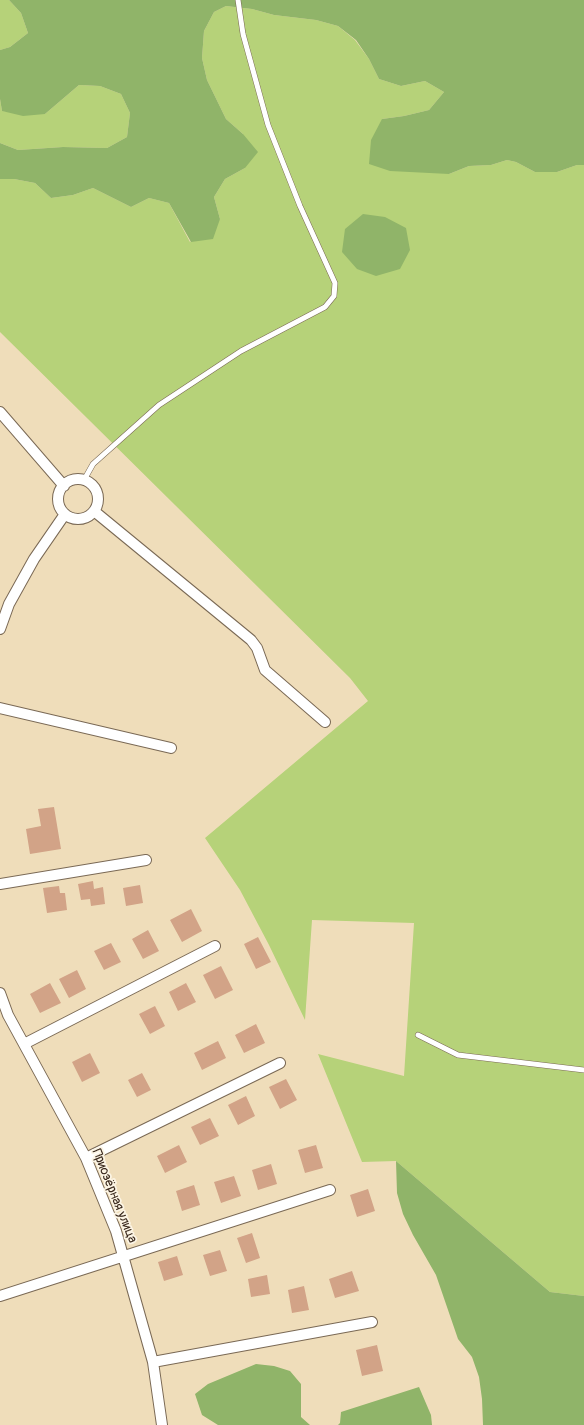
<!DOCTYPE html>
<meta charset="utf-8">
<style>
body{margin:0}
canvas{display:block;background:#efddba}
</style>
<canvas width="584" height="1425"></canvas>
<script>
const ctx = document.querySelector('canvas').getContext('2d');
ctx.lineJoin = 'round';
function fill(path, color) {
  ctx.fillStyle = color;
  ctx.fill(path, 'evenodd');
}
function toPath(rows) {
  const path = new Path2D();
  for (const r of rows) {
    if (r.length === 3) {
      path.moveTo(r[0] + r[2], r[1]);
      path.arc(r[0], r[1], r[2], 0, 2 * Math.PI);
      continue;
    }
    path.moveTo(r[0], r[1]);
    for (let i = 2; i < r.length; i += 2) path.lineTo(r[i], r[i + 1]);
  }
  return path;
}
function trace(path, color, width, dash) {
  ctx.strokeStyle = color;
  ctx.lineWidth = width;
  ctx.lineCap = dash ? 'butt' : 'round';
  ctx.setLineDash(dash || []);
  ctx.stroke(path);
}
function drawText(font, color, halo, rows, align = 'center') {
  ctx.font = font + ' Pangolin,sans-serif';
  ctx.lineWidth = 3.5;
  ctx.setLineDash([]);
  ctx.textBaseline = 'middle';
  ctx.strokeStyle = halo;
  ctx.fillStyle = color;
  for (const [text, x, y, turn = 0] of rows) {
    ctx.save();
    ctx.translate(x, y);
    ctx.rotate((+turn || 0) * Math.PI / 180);
    ctx.textAlign = isNaN(turn) ? turn : align;
    if (halo) ctx.strokeText(text, 0, 0);
    ctx.fillText(text, 0, 0);
    ctx.restore();
  }
}
const green = toPath([
 [0,0,9,0,21,13,28,33,10,47,0,50],
 [226,6,252,9,274,15,316,20,338,26,355,40,369,59,379,79,401,86,425,81,444,92,429,110,404,116,382,119,449,174,469,166,491,165,507,160,516,162,535,172,557,172,577,165,584,165,584,1296,550,1292,396,1161,362,1162,318,1054,404,1076,414,923,312,920,305,1020,269,945,240,890,205,838,368,701,350,678,0,332,0,179,14,179,35,183,51,198,73,195,93,188,131,207,149,198,169,203,190,242,220,219,214,197,225,179,245,168,243,134,226,119,207,80,202,58,204,31,214,12],
 [79,85,100,86,121,94,130,113,127,137,107,148,63,147,18,150,0,143,0,99,2,111,45,114]
]);
const forest = toPath([
 [9,0,584,0,584,165,577,165,557,172,535,172,516,162,507,160,491,165,469,166,449,174,390,171,369,164,371,140,382,119,404,116,429,110,444,92,425,81,401,86,379,79,369,59,356,40,338,26,316,20,274,15,252,9,226,6,214,12,204,31,202,58,207,80,226,119,243,134,258,152,245,168,225,179,214,197,220,219,213,239,191,242,169,203,149,198,131,207,93,188,73,195,51,198,35,183,14,179,0,179,0,143,18,150,63,147,107,148,127,137,130,113,121,94,100,86,79,85,45,114,23,116,2,111,0,99,0,50,10,47,28,33,21,13],
 [363,214,385,217,406,228,410,250,400,269,376,276,357,269,342,252,345,229],
 [396,1161,550,1292,584,1296,584,1425,483,1425,482,1399,479,1377,472,1357,458,1339,436,1275,413,1235,403,1214,397,1193],
 [256,1364,274,1366,290,1371,301,1384,301,1417,310,1425,218,1425,202,1415,195,1394,208,1384],
 [419,1387,431,1415,432,1425,338,1425,340,1423,341,1412]
]);
const building = toPath([
 [54,807,61,849,30,854,26,829,41,826,38,809],
 [93,881,94,889,103,887,105,904,91,906,90,899,81,900,78,884],
 [140,885,143,903,126,906,123,888],
 [59,886,60,893,65,893,67,910,47,913,43,888],
 [191,909,202,931,182,942,170,920],
 [148,930,159,951,143,959,132,939],
 [258,937,271,962,256,969,244,944],
 [111,943,121,962,104,970,94,951],
 [221,966,233,990,215,999,203,975],
 [77,970,86,989,69,998,59,979],
 [50,983,61,1003,40,1013,30,994],
 [186,983,196,1002,178,1011,169,992],
 [155,1006,165,1026,150,1034,139,1014],
 [256,1024,265,1043,244,1053,235,1035],
 [218,1041,226,1058,202,1070,194,1053],
 [90,1053,100,1073,82,1082,72,1062],
 [142,1073,151,1090,137,1097,128,1080],
 [286,1079,297,1100,280,1109,269,1087],
 [246,1096,255,1116,238,1125,228,1105],
 [210,1118,219,1136,200,1145,191,1127],
 [179,1145,187,1162,165,1173,157,1156],
 [316,1145,323,1168,305,1173,298,1150],
 [271,1164,277,1184,258,1190,252,1170],
 [234,1176,241,1196,221,1203,214,1182],
 [194,1185,200,1205,182,1211,176,1191],
 [368,1189,375,1211,357,1217,350,1195],
 [252,1233,260,1258,246,1263,237,1238],
 [220,1250,227,1271,210,1276,203,1255],
 [177,1256,183,1275,164,1281,158,1262],
 [352,1271,359,1291,335,1298,329,1279],
 [267,1275,270,1294,251,1297,248,1279],
 [304,1286,309,1310,292,1313,288,1290],
 [377,1345,383,1371,362,1376,356,1350]
]);
const service = toPath([
 [84,480,93,464,159,405,241,351,325,307,334,296,335,283,300,206,268,125,243,34,238,0],
 [418,1035,458,1055,584,1070]
]);
const minor = toPath([
 [0,412,64,486],
 [78,499,20],
 [94,511,251,640,257,648,265,670,325,722],
 [0,629,9,604,34,559,65,514],
 [0,708,171,748],
 [0,884,146,860],
 [0,993,8,1015,86,1158,116,1231,153,1362,162,1425],
 [24,1044,215,946],
 [86,1158,280,1063],
 [0,1296,330,1190],
 [153,1362,372,1322]
]);
const streetNames = [
 ["Приозёрная улица",114,1196,68]
];
fill(green, '#b6d279');
fill(forest, '#90b469');
fill(building, '#d2a387');
trace(service, '#7a6955', 6);
trace(minor, '#7a6955', 12);
trace(service, '#fff', 5);
trace(minor, '#fff', 10);
drawText('13px', '#3b2a1e', '#fcf5e5', streetNames);
</script>
